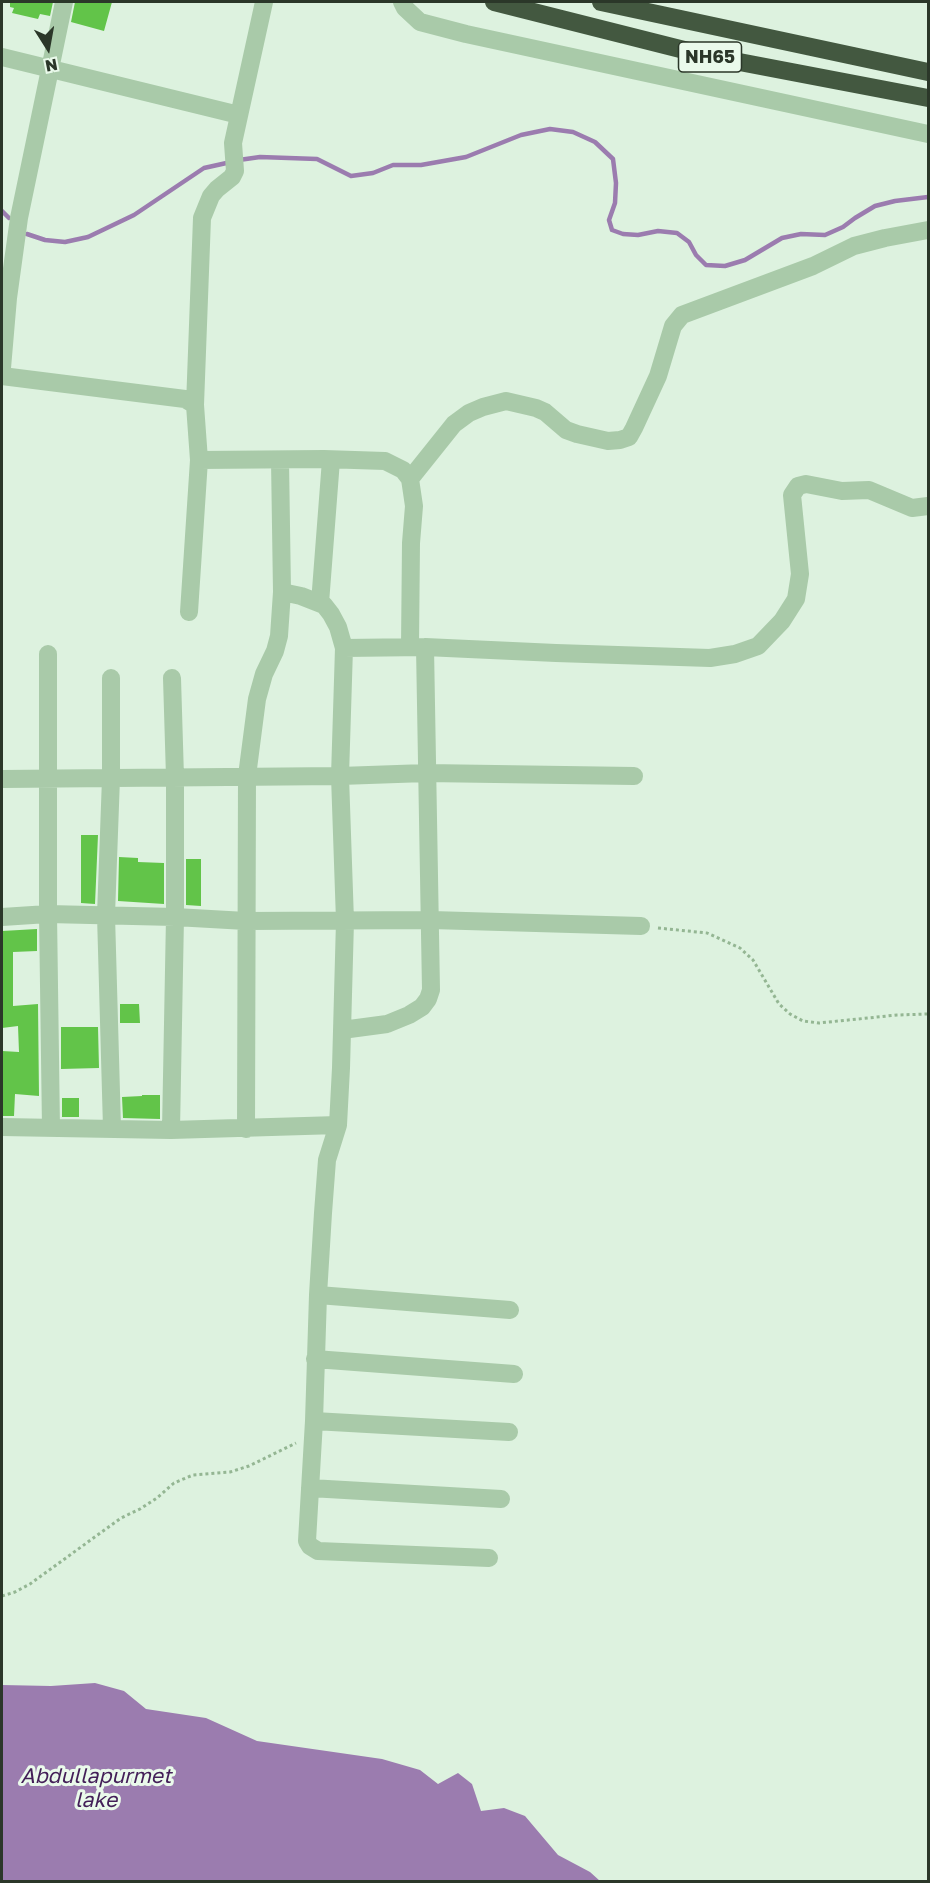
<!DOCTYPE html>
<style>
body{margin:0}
#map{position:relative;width:930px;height:1883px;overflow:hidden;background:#ddf2df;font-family:"Golos Text",sans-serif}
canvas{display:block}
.frame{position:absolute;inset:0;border:3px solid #2b3729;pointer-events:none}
.north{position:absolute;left:18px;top:18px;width:60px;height:60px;-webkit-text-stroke:4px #eafaeb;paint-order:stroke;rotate:169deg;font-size:16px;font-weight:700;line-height:24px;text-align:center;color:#2b3729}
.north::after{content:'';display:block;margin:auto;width:21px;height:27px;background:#2b3729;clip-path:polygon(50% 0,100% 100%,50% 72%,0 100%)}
</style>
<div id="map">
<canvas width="930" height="1883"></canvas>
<div class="frame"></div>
<div class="north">N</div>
</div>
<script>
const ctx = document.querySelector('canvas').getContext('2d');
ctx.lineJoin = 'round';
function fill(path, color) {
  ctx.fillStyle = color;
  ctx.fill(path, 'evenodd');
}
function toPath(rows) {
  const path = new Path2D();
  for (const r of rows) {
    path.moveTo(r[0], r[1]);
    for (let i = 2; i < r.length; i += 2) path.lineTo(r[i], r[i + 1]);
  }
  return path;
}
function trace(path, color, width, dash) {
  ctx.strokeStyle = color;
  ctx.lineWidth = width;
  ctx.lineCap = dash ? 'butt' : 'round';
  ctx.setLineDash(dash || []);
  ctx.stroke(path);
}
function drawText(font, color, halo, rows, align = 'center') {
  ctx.font = font + ' "Golos Text",sans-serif';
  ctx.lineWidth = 6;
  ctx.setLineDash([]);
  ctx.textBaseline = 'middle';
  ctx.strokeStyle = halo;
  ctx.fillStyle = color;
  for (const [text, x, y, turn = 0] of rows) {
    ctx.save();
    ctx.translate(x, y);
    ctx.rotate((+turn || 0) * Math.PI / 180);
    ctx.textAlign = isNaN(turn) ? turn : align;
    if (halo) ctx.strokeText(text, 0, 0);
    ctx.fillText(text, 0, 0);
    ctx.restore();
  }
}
const water = toPath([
 [95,1683,124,1691,146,1709,206,1718,257,1741,382,1759,420,1770,438,1784,458,1773,472,1784,481,1811,504,1808,525,1816,558,1855,590,1872,600,1881,2,1881,2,1685,51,1686]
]);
const stream = toPath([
 [239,160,260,157,317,159,351,176,373,173,393,165,421,165,466,157,521,135,550,129,573,132,595,142,613,159,616,183,615,203,609,220,612,230,623,234,638,235,658,231,677,233,689,242,696,255,706,265,725,266,745,260,782,238,801,234,825,235,843,227,855,218,875,206,895,201,928,197],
 [2,211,9,218],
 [27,234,45,240,65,242,88,237,134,215,204,168,231,162]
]);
const building = toPath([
 [10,2,53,2,50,16,40,14,38,19,12,13,14,8,10,7],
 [75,2,112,2,104,31,71,22],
 [81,835,98,835,95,904,81,903],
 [119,857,138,858,138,862,164,863,164,904,118,901],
 [186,859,201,859,201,906,186,905],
 [37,929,37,951,13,952,13,1006,38,1004,39,1096,15,1094,14,1116,2,1116,2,1051,19,1052,18,1026,2,1028,2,931],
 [120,1004,139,1004,140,1023,120,1023],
 [61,1027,98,1027,99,1068,61,1069],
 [142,1095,160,1095,160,1119,123,1118,122,1097,142,1096],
 [62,1098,79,1098,79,1117,62,1117]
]);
const path = toPath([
 [658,928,707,933,740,948,753,960,779,1004,790,1014,803,1021,819,1023,897,1015,928,1014],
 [2,1596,15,1592,30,1584,121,1518,140,1509,157,1498,174,1483,193,1475,230,1472,249,1466,296,1443]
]);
const minor = toPath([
 [402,2,405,8,420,22,466,34,928,134],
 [2,57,239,115],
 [2,368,8,298,19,218,64,2],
 [2,376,185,399,195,405,199,460,324,459,385,461,403,470,410,479,414,506,411,543,410,646],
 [195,405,202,218,211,196,217,189,232,177,235,171,233,143,264,2],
 [410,479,454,424,469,413,483,407,506,401,536,408,545,412,566,430,577,434,608,441,620,440,629,437,634,428,658,376,673,326,682,315,813,266,854,246,885,238,928,230],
 [282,592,301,596,324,605,331,614,338,627,344,648,340,776,345,921,341,1068,338,1125,327,1160,323,1213,318,1295,314,1421,307,1541,310,1546,318,1551,489,1558],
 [320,603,331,460],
 [189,612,199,460],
 [344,648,425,647,556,653,710,658,735,654,758,646,782,621,796,599,800,574,792,495,798,486,806,484,842,491,869,490,912,508,928,506],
 [48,654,48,914,51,1128],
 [111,678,111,778,106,915,112,1128],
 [2,779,340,776,426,773,634,776],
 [2,917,48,914,175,917,246,921,431,920,641,926],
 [342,1030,387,1024,409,1015,422,1007,428,999,431,990,425,647],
 [2,1127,171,1130,338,1125],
 [246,1129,247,776,257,699,264,674,275,651,279,636,282,592,280,460],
 [171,1130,175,917,175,777,172,678],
 [318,1295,510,1310],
 [315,1359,514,1374],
 [314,1421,509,1432],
 [310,1488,501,1499]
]);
const highway = toPath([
 [494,2,708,56,928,98],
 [601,2,928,72]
]);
const shields = [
 [710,57,63]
];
const shieldNames = [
 ["NH65",710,57]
];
const waterNames = [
 ["Abdullapurmet",96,1776],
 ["lake",96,1800]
];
fill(water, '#9b7caf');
trace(stream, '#9b7caf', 4.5);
fill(building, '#62c449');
trace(path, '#94b693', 3, [3, 3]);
trace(minor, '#a9caa9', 18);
trace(highway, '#435840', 18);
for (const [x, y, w] of shields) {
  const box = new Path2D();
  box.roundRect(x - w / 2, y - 15, w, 30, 4.5);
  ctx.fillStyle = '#eafaeb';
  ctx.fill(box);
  trace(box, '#2b3729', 1.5);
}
drawText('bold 18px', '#2b3729', null, shieldNames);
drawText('italic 21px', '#431f58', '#eafaeb', waterNames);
</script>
